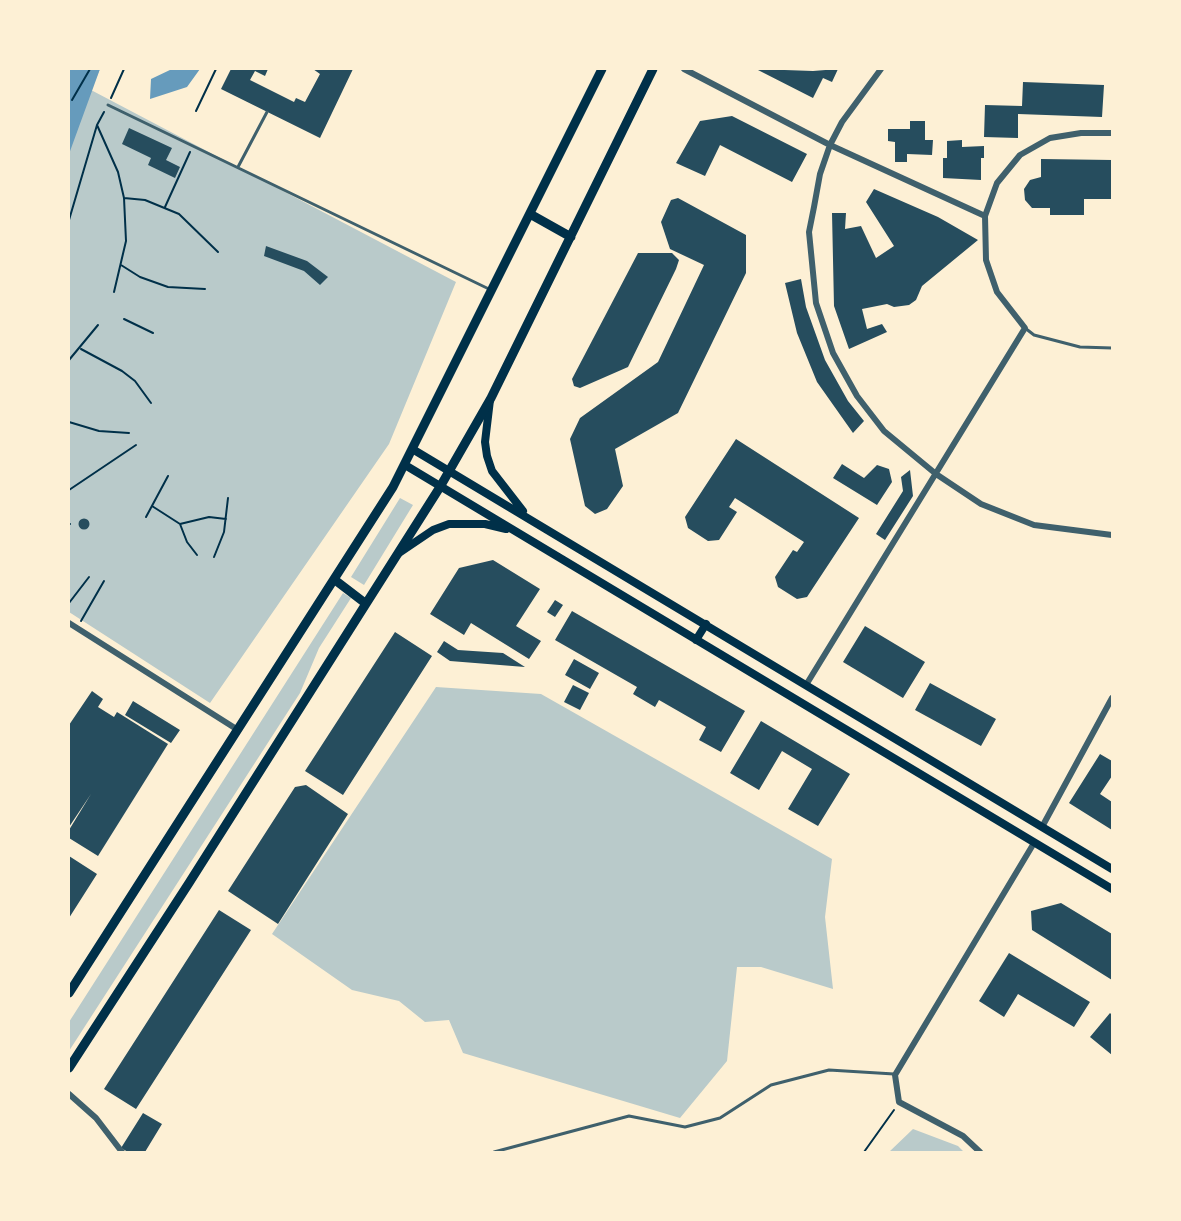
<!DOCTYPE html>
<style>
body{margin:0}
#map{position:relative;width:1181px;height:1221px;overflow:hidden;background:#fdf0d5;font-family:"Varela Round",sans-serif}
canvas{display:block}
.frame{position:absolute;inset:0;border:70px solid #fdf0d5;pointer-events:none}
</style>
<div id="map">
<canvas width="1181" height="1221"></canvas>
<div class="frame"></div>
</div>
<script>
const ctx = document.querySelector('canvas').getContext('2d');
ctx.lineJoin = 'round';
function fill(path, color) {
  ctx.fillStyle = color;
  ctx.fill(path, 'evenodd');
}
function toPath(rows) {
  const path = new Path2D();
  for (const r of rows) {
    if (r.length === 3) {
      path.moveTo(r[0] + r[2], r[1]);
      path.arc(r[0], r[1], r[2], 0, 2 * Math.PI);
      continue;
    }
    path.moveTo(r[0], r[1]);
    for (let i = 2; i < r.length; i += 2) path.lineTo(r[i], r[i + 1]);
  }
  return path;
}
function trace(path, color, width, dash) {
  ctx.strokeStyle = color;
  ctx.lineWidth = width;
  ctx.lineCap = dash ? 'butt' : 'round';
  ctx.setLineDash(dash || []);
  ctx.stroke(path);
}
const green = toPath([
 [69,69,100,69,91,90,456,282,389,444,210,703,69,612],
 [400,498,413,505,364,585,351,577],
 [343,593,351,598,319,648,300,693,69,1051,69,1022],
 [436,687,541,694,832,859,825,917,833,989,761,967,737,967,727,1061,680,1118,463,1053,449,1020,425,1022,399,1001,352,990,272,934],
 [913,1129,958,1146,964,1152,889,1152]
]);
const water = toPath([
 [69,69,100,69,69,154],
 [172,69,200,69,187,87,150,99,151,79]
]);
const building = toPath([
 [231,69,268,69,265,76,255,71,250,80,294,102,296,98,305,102,320,74,313,69,353,69,320,138,221,89],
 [756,69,813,71,838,69,832,82,823,78,813,98],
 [1023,82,1104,85,1102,117,1018,114,1018,138,984,137,985,105,1022,106],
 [732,116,807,154,792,182,720,145,705,176,676,163,700,121],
 [910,121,925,121,925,140,933,140,932,155,907,154,907,162,895,162,895,142,888,141,888,129,910,129],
 [129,128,172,148,166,160,180,167,175,178,148,165,151,158,122,144],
 [962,140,962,147,984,146,984,158,981,158,981,180,943,178,943,158,947,158,947,141],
 [1041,159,1112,160,1112,199,1084,199,1084,215,1050,215,1050,208,1032,208,1025,200,1024,189,1030,180,1041,177],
 [874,189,938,217,978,240,922,286,916,300,909,305,894,307,887,304,862,309,867,329,882,324,887,332,849,349,834,306,832,213,846,213,845,229,861,226,876,258,894,246,866,202],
 [678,198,746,235,746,273,678,413,615,449,623,486,607,509,595,514,585,506,570,439,580,418,658,362,704,265,670,249,661,222,671,200],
 [266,246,307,261,328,277,320,285,304,271,264,256],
 [638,253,672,253,679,260,676,269,628,367,580,388,574,386,572,379],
 [801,279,806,307,825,360,848,401,864,421,853,433,817,382,797,333,785,283],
 [736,439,859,518,807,597,797,599,778,587,775,577,793,550,797,552,804,542,735,498,729,507,737,512,719,540,708,541,688,528,685,517],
 [842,464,864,478,877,465,889,469,892,482,877,505,833,478],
 [910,470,913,496,885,540,876,534,903,491,901,477],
 [84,524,5.5],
 [493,560,540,589,516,626,541,641,529,659,471,623,464,635,430,614,459,568],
 [555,600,563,605,555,617,547,612],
 [572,611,745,711,721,752,699,740,706,727,659,700,655,707,633,694,637,687,555,640],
 [865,626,925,662,903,698,843,662],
 [395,632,432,656,343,795,305,771],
 [444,641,458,650,503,653,525,667,450,661,437,652],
 [574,659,599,673,590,689,565,675],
 [930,683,996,719,981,746,915,710],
 [573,685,589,693,580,710,564,702],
 [92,691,103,699,98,707,114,717,117,712,168,744,98,856,69,838,69,830,91,794,69,827,69,725],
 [133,701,180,730,171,743,125,715],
 [761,721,850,774,818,826,788,809,812,769,782,751,759,790,730,773],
 [1100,754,1112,761,1112,776,1100,794,1112,802,1112,830,1069,803],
 [306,785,348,814,278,924,228,891,295,787],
 [69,856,97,874,69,918],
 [1061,903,1112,934,1112,980,1032,930,1031,911],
 [219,910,251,930,136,1109,104,1089],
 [1009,953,1090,1002,1074,1027,1018,994,1004,1017,979,1001],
 [1110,1013,1112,1015,1112,1055,1090,1037],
 [143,1113,162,1124,145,1152,128,1152,121,1148]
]);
const path = toPath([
 [111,98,124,69],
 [72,100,90,69],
 [196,111,216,69],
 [97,125,118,172,124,198,126,241,114,292],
 [124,198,145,200,179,214,218,252],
 [165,207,190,152],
 [69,220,97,125,104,112],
 [121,265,140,277,168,287,205,289],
 [124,319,153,333],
 [81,349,122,371,135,381,151,403],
 [69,360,98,325],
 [69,422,99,431,129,433],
 [69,490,136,445],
 [152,506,180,524,209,517,226,519],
 [146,517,168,476],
 [69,524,70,524],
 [180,524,187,542,197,555],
 [214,557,224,532,228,498],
 [69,603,89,577],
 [81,621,104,581],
 [864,1152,894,1110]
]);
const service = toPath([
 [108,105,491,290],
 [238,167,267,112],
 [1025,328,1034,335,1080,347,1112,348],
 [494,1152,629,1116,685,1127,720,1118,771,1085,829,1070,894,1074]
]);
const minor = toPath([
 [684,69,830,145,985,216],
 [881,69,842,122,830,145,820,174,814,207,809,232,816,303,833,353,857,396,884,431,936,474,981,504,1034,525,1112,535],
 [69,623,238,730],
 [806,685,1025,328,997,292,986,260,985,216,997,183,1020,155,1050,138,1081,133,1112,133],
 [1042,827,1112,698],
 [69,1094,96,1118,122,1152],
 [980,1152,963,1136,899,1102,895,1075,1034,843]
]);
const secondary = toPath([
 [490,400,485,442,487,456,492,471,523,511],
 [414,450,1112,869],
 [405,465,1112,889],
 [399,553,433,530,449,524,485,524,506,529],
 [696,640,706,624]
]);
const primary = toPath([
 [530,214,571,237],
 [335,580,365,603],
 [69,993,393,487,602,69],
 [69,1068,189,883,440,487,491,398,653,69]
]);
fill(green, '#b9caca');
fill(water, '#669bbc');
fill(building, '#264d5e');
trace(path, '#003049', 2);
trace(service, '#3f606c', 3);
trace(minor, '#3f606c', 6);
trace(secondary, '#003049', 8);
trace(primary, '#003049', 9);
</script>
